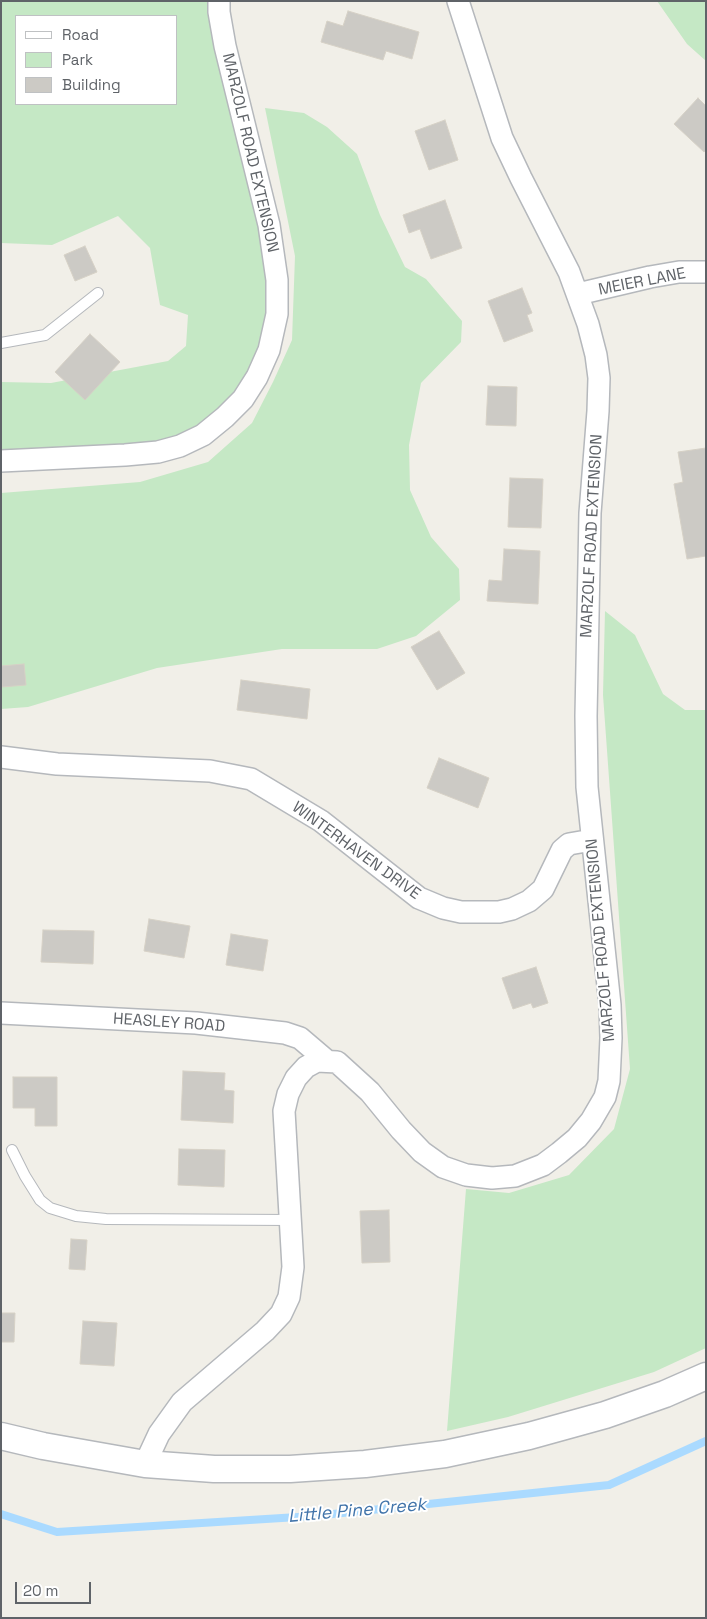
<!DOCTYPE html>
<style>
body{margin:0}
#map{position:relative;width:707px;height:1619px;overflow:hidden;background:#f1efe8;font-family:"Space Grotesk",sans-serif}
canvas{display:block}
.frame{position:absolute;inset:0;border:2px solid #5f6368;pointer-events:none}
.legend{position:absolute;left:15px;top:15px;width:162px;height:90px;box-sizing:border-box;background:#fff;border:1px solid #bfc1c3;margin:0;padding:6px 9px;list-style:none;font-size:15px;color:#5f6368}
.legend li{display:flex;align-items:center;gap:10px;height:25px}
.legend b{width:25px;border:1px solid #bfc1c3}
.scale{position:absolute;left:15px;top:1582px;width:76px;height:22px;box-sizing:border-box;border:2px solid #5f6368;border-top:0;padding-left:6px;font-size:15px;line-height:18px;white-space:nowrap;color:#5f6368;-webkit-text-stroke:4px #fff;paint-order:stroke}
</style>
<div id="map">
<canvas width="707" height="1619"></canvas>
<div class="frame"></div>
<ul class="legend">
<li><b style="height:6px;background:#fff"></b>Road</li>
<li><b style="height:14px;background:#c5e8c5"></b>Park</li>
<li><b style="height:14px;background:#cccac5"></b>Building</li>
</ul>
<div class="scale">20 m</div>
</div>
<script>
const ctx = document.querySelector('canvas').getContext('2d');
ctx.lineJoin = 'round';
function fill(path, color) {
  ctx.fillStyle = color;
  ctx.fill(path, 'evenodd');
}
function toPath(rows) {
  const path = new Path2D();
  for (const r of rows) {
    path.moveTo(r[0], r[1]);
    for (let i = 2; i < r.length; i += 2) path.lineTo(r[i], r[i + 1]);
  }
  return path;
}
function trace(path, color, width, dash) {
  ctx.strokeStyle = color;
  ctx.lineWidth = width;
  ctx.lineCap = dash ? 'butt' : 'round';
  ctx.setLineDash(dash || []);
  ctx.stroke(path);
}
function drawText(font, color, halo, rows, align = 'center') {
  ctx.font = font + ' "Space Grotesk",sans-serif';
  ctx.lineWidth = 4;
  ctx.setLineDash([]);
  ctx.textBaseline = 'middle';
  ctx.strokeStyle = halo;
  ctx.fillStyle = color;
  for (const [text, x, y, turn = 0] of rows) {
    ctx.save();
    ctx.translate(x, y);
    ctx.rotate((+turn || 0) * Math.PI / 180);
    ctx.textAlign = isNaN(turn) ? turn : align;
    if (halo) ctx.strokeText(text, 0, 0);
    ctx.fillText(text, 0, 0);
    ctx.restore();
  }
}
const green = toPath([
 [1,1,219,1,277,280,257,377,180,446,1,461,1,382,51,383,168,361,186,346,188,315,160,305,150,248,118,216,52,245,1,243],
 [16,16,176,16,176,104,16,104],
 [657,1,706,1,706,61,687,44],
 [265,108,304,113,327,127,357,154,380,215,405,267,426,279,462,321,461,342,421,383,409,445,410,490,431,537,459,569,460,600,416,636,377,649,282,649,157,668,28,707,1,709,1,493,140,482,208,462,252,423,273,382,292,340,295,256],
 [605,611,635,635,663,694,685,710,706,710,706,1348,654,1372,508,1417,447,1431,466,1189,509,1193,569,1175,614,1129,630,1069,603,695]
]);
const stream = toPath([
 [1,1514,57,1532,314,1516,609,1485,706,1441]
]);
const building = toPath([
 [348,11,419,32,412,59,386,51,383,60,321,42,327,21,343,26,348,11],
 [698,98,706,106,706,150,704,152,674,124,698,98],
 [445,120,458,160,429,170,415,131,445,120],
 [445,200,462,248,431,259,420,229,409,233,403,215,445,200],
 [85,246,97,272,75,281,64,255,85,246],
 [522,288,532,313,527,315,533,331,504,342,488,301,522,288],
 [90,334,120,362,85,400,55,372,90,334],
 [488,386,517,387,516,426,486,425,488,386],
 [706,448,706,556,687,559,674,484,683,482,678,452,706,448],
 [510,478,543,479,541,528,508,527,510,478],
 [504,549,540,551,538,604,487,601,489,580,502,581,504,549],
 [439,631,465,673,437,690,411,647,439,631],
 [24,664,26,685,2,687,1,666,24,664],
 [241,680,310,689,307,719,237,710,241,680],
 [439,758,489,778,478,808,427,788,439,758],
 [149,919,190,926,184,958,144,951,149,919],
 [43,930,94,931,93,964,41,962,43,930],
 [231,934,268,940,263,971,226,965,231,934],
 [536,967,548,1003,533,1008,531,1003,513,1009,502,978,536,967],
 [183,1071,225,1073,224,1090,234,1091,233,1123,181,1120,183,1071],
 [13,1077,57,1077,57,1126,35,1126,35,1108,13,1108,13,1077],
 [179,1149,225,1150,224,1187,178,1185,179,1149],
 [389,1210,390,1262,362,1263,360,1211,389,1210],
 [71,1239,87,1240,85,1270,69,1269,71,1239],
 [1,1313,15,1313,14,1342,1,1342,1,1313],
 [83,1321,117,1323,114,1366,80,1364,83,1321]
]);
const service = toPath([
 [1,343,45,335,98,293],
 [12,1150,25,1176,40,1200,50,1208,76,1216,106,1219,291,1220]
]);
const minor = toPath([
 [578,294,650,277,679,272,706,272],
 [1,461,125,455,158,452,180,446,203,435,225,417,243,399,257,377,269,350,277,314,277,280,269,225,225,46,219,12,219,1],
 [1,757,57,764,210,771,251,779,321,821,419,898,443,908,461,912,499,912,512,909,529,901,543,889,562,850,569,844,592,840],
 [1,1013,196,1023,285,1033,300,1038,327,1061],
 [145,1464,159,1434,182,1402,265,1331,281,1314,289,1297,293,1267,284,1111,288,1094,296,1078,306,1067,317,1061,337,1062,370,1092,401,1130,422,1152,443,1167,466,1175,492,1178,515,1176,543,1165,559,1153,577,1138,591,1121,605,1097,609,1081,611,1038,610,1005,587,787,586,716,590,513,598,411,599,378,596,355,588,324,569,272,521,178,502,138,458,1]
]);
const tertiary = toPath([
 [1,1436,43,1446,145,1464,214,1469,290,1469,365,1464,445,1454,529,1436,605,1415,665,1394,706,1376]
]);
const streetNames = [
 ["MARZOLF ROAD EXTENSION",250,153,77],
 ["MEIER LANE",642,282,-11],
 ["MARZOLF ROAD EXTENSION",592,536,-87],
 ["WINTERHAVEN DRIVE",356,851,36],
 ["MARZOLF ROAD EXTENSION",601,940,-95],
 ["HEASLEY ROAD",169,1023,4]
];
const waterNames = [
 ["Little Pine Creek",357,1511,-5]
];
fill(green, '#c5e8c5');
trace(stream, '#aadaff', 8);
fill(building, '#cccac5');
trace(building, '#d6d1c6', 1);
trace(service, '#b5b8bc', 12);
trace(minor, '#b5b8bc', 24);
trace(tertiary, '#b5b8bc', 29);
trace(service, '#fff', 10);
trace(minor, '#fff', 21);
trace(tertiary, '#fff', 26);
drawText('16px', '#5f6368', '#fff', streetNames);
drawText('italic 18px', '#4174aa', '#fff', waterNames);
</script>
